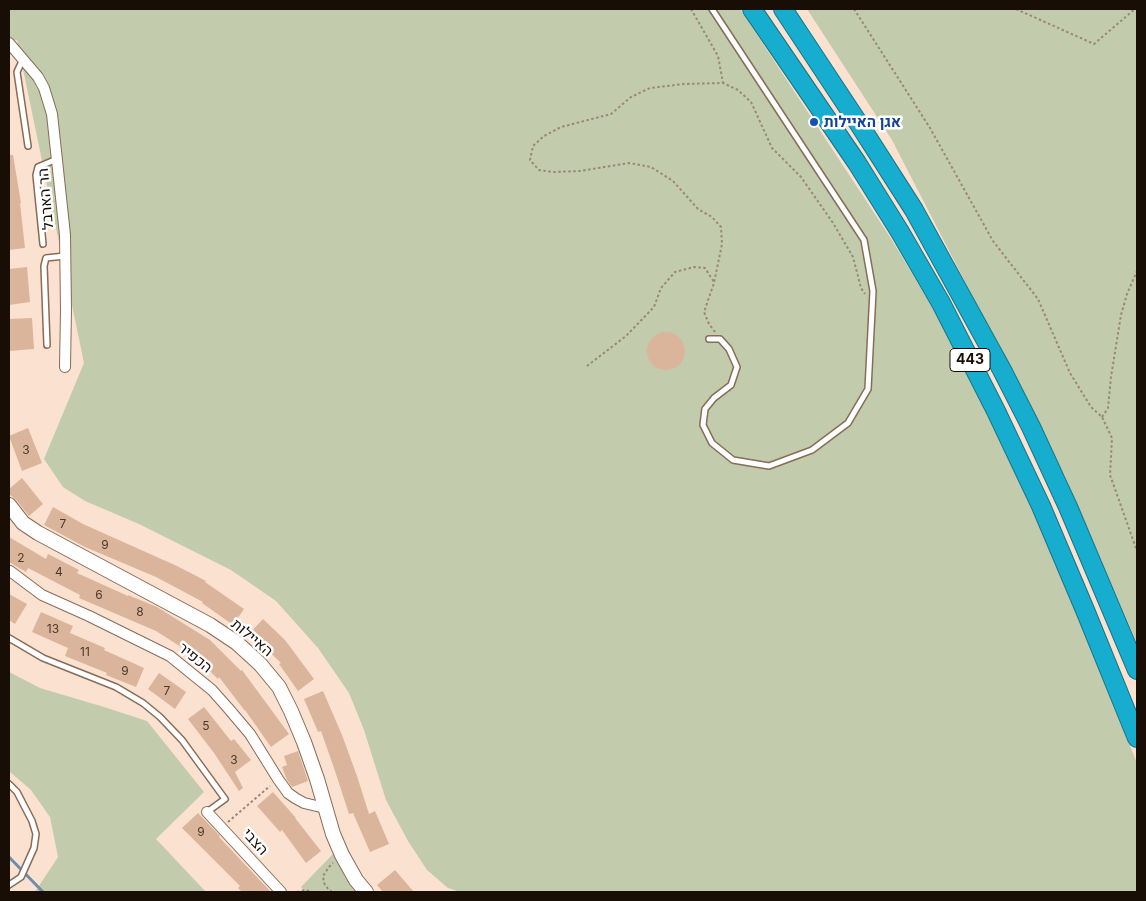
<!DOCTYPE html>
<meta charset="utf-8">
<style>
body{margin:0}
#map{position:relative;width:1146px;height:901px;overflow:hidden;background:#fbe1cf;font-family:Inter,sans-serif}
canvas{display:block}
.frame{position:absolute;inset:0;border:10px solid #180e06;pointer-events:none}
</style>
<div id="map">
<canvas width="1146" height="901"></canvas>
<div class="frame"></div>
</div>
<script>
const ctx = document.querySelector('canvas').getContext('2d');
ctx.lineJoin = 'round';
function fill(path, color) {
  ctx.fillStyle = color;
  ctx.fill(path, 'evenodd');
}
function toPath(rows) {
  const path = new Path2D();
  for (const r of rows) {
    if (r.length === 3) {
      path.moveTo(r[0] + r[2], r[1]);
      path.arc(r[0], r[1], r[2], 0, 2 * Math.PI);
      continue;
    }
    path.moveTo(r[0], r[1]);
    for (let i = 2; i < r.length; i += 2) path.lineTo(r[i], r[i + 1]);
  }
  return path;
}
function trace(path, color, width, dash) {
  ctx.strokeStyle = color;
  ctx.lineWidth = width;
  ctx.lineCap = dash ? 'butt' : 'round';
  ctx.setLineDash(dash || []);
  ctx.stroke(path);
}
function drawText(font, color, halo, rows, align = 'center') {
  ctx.font = font + ' Inter,Heebo,sans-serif';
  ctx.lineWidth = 5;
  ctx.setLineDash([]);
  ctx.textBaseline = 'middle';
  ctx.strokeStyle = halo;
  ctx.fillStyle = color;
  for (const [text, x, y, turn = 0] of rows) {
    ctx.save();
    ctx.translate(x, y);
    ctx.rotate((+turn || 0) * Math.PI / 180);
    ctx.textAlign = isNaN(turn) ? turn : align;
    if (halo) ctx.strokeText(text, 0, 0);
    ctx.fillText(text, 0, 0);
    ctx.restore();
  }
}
const green = toPath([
 [9,9,740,9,890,237,994,410,1137,763,1137,892,460,892,448,888,427,870,408,841,386,800,364,730,349,693,318,648,276,601,231,570,139,524,85,501,63,487,44,459,84,363,17,40,9,41],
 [807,9,1137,9,1137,643,1065,476,892,140],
 [9,672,40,688,104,707,147,721,204,792,156,839,206,892,35,892,58,857,50,817,31,790,9,771],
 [334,853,345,875,357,892,305,892,301,887]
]);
const stream = toPath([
 [9,857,43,892]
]);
const building = toPath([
 [9,155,13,155,21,203,20,203,25,248,9,250],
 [27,267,30,302,9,305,9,269],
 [32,318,34,349,9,351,9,319],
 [666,351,19],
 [28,428,42,463,22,471,9,436],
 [22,478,43,504,29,516,16,500,9,494,9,489],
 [53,507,83,524,177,566,206,581,205,582,244,609,233,625,202,603,203,602,156,577,85,547,44,525],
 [9,537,46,559,48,554,79,570,77,573,128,596,128,595,157,607,210,640,241,671,242,670,289,734,271,747,245,710,245,711,219,677,218,679,192,654,156,631,79,598,80,595,28,568,26,572,9,562],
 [9,594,27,604,15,624,9,620],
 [41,612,73,626,70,633,105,648,104,650,144,668,136,687,106,675,107,673,65,656,68,648,32,632],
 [263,619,285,640,314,679,298,691,279,664,281,663,250,633],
 [159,673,186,692,175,709,148,689],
 [323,691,342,735,357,776,369,814,375,811,389,844,370,852,353,813,349,814,335,771,321,731,318,732,304,699],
 [204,707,231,741,234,739,251,760,235,772,243,788,239,791,214,753,188,719],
 [298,751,308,781,292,787,287,780,282,767,287,765,284,756],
 [273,792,296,818,295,818,321,851,306,863,282,830,280,832,257,806],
 [198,813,220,836,219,837,271,892,242,892,238,888,240,886,182,828],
 [395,870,414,892,383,892,377,885]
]);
const path = toPath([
 [691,9,718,56,723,83],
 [854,9,930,128,993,241,1038,299,1070,373,1091,407,1102,417,1112,438,1110,475,1137,551],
 [1016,9,1094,44,1135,9],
 [715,332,709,324,704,312,714,283,722,244,721,227,712,217,698,209,673,181,651,167,629,163,580,171,553,172,539,170,530,160,533,146,544,136,561,127,611,114,631,97,650,88,684,84,723,83,738,90,751,102,772,148,801,177,833,223,853,257,861,288,865,294],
 [587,366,626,336,654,307,661,288,675,272,694,267,705,268,714,282],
 [1102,417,1108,408,1111,377,1121,315,1127,294,1137,271],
 [228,822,270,786],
 [297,892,305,890,313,892],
 [332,892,328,889,324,883,323,876,329,867,333,863]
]);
const lane = toPath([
 [23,59,17,72,28,146],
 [43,244,36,175,38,167,57,159],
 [709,339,720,339,729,349,737,367,731,385,714,398,705,409,703,425,712,443,733,460,769,466,812,450,848,423,868,389,873,291,864,240,712,9],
 [47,345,44,266,46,258,65,256],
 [9,638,43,658,116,687,143,703,160,717,182,740,225,799,207,812],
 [9,784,17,792,32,821,36,834,34,848,21,877,9,885]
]);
const street = toPath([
 [9,43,38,77,44,88,52,114,65,235,66,310,65,367],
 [10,571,42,595,89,616,170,656,212,690,228,708,250,734,278,779,288,793,295,798,304,803,325,808],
 [207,812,281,892]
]);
const secondary = toPath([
 [9,505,23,523,38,533,210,625,237,643,260,664,279,687,291,711,304,742,317,779,333,834,342,855,356,880,366,892]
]);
const highway = toPath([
 [752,9,857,163,900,232,941,303,996,411,1041,506,1085,610,1137,738],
 [783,9,859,124,914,210,1002,370,1031,427,1068,507,1137,670]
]);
const markers = [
 [814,122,5,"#1a4fb4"]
];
const numberNames = [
 ["3",26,450],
 ["7",63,524],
 ["9",105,545],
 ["2",21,558],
 ["4",59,572],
 ["6",99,595],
 ["8",140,612],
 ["13",53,629],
 ["11",85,652],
 ["9",125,671],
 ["7",167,691],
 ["5",206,726],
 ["3",234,760],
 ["9",201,832]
];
const shields = [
 [970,360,40]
];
const shieldNames = [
 ["443",970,360]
];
const transitNames = [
 ["אגן האיילות",824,122]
];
const streetNames = [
 ["הר הארבל",46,199,-95],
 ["האיילות",252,638,40],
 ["הכפיר",195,658,38],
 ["הצבי",255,842,47]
];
fill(green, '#c2cbab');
trace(stream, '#708dab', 3);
fill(building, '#dbb59b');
trace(lane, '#886c58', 8);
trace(street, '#886c58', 12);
trace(secondary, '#886c58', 16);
trace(highway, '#177588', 20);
trace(path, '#9a8779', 2, [2.5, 2.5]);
trace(lane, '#fff', 5);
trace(street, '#fff', 10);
trace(secondary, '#fff', 14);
trace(highway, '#17adce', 18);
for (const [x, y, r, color] of markers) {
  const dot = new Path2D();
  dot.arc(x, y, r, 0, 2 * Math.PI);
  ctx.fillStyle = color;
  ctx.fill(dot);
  trace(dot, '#fff', 2);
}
drawText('12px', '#49382b', null, numberNames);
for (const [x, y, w] of shields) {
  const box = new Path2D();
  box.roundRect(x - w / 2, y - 11.5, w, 23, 4);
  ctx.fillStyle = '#fff';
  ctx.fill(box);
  trace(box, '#180e06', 1);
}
drawText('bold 14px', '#180e06', null, shieldNames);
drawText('bold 15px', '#164399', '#fff', transitNames, 'left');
drawText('15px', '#180e06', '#fff', streetNames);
</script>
